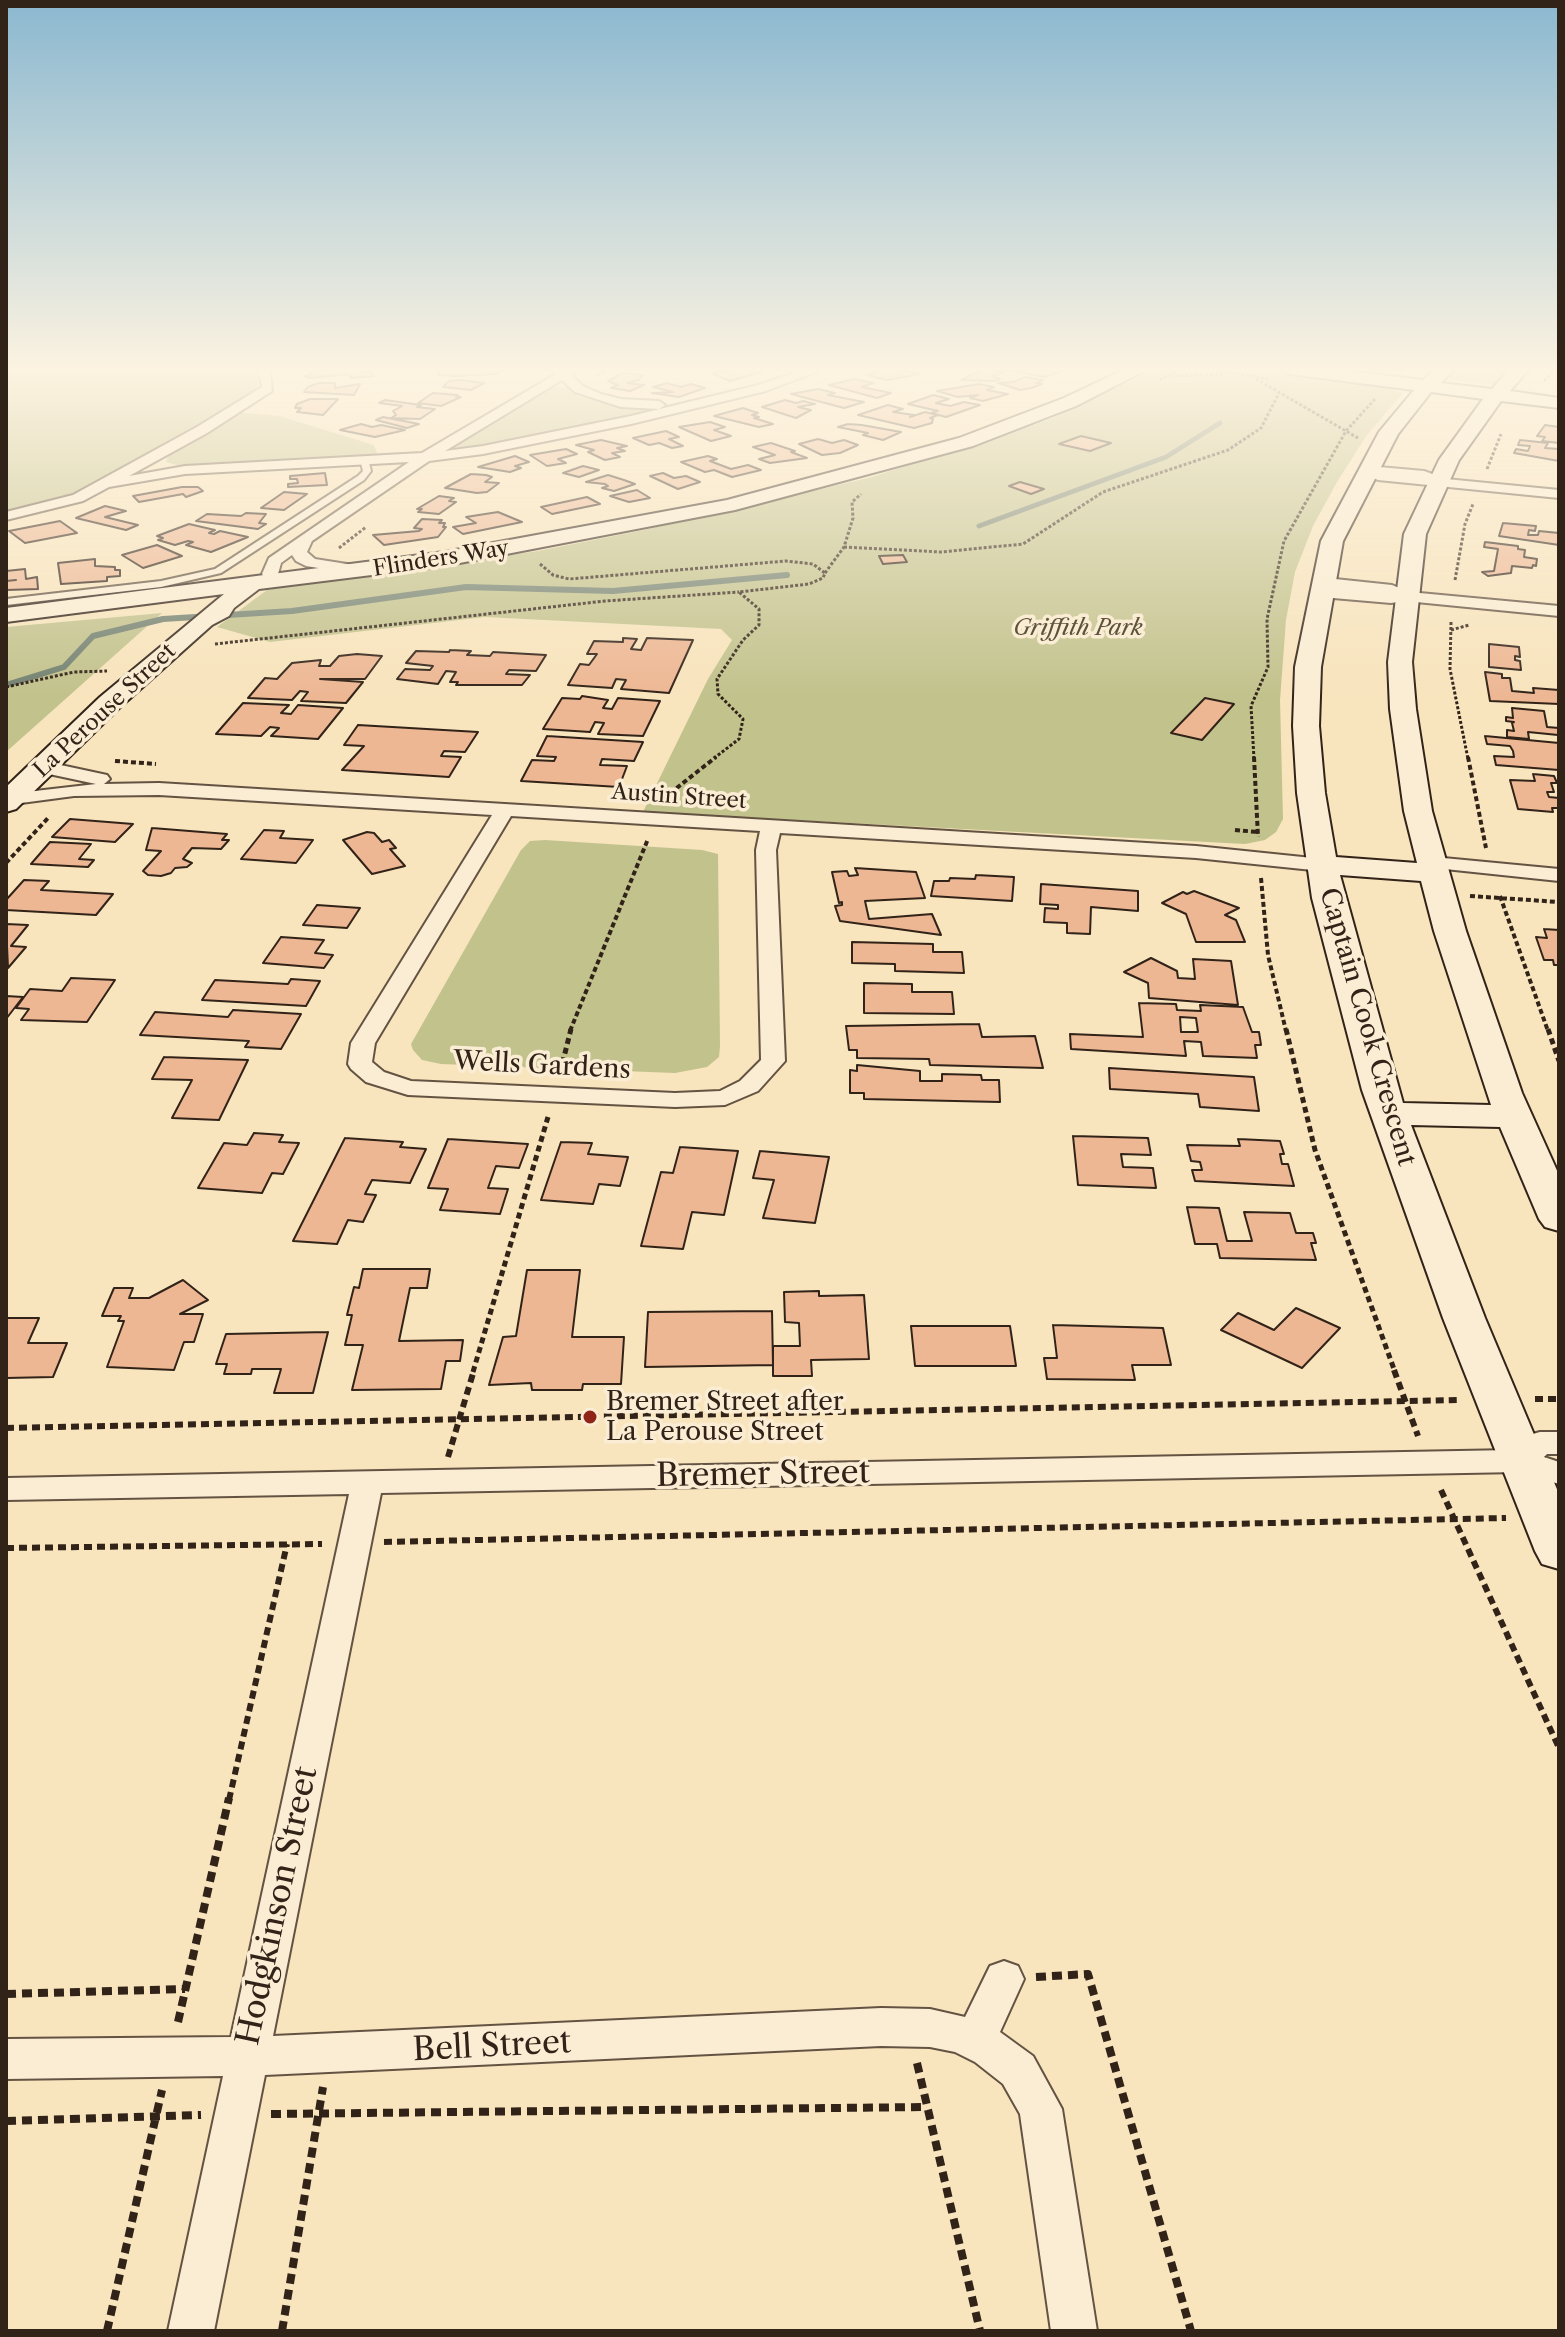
<!DOCTYPE html>
<style>
body{margin:0}
#map{position:relative;width:1565px;height:2337px;overflow:hidden;background:#f8e4bd;font-family:"Libre Caslon Text",serif}
canvas{display:block}
.frame{position:absolute;inset:0;border:8px solid #322319;pointer-events:none}
</style>
<div id="map">
<canvas width="1565" height="2337"></canvas>
<div class="frame"></div>
</div>
<script>
const ctx = document.querySelector('canvas').getContext('2d');
ctx.lineJoin = 'round';
function fill(path, color) {
  ctx.fillStyle = color;
  ctx.fill(path, 'evenodd');
}
function toPath(rows) {
  const path = new Path2D();
  for (const r of rows) {
    path.moveTo(r[0], r[1]);
    for (let i = 2; i < r.length; i += 2) path.lineTo(r[i], r[i + 1]);
  }
  return path;
}
function trace(path, color, width, dash) {
  ctx.strokeStyle = color;
  ctx.lineWidth = width;
  ctx.lineCap = dash ? 'butt' : 'round';
  ctx.setLineDash(dash || []);
  ctx.stroke(path);
}
function drawText(font, color, halo, rows, align = 'center') {
  ctx.font = font + ' "Libre Caslon Text",serif';
  ctx.lineWidth = 7;
  ctx.setLineDash([]);
  ctx.textBaseline = 'middle';
  ctx.strokeStyle = halo;
  ctx.fillStyle = color;
  for (const [text, x, y, turn = 0] of rows) {
    ctx.save();
    ctx.translate(x, y);
    ctx.rotate((+turn || 0) * Math.PI / 180);
    ctx.textAlign = isNaN(turn) ? turn : align;
    if (halo) ctx.strokeText(text, 0, 0);
    ctx.fillText(text, 0, 0);
    ctx.restore();
  }
}
const green = toPath([
 [6,369,246,369,260,382,248,397,198,427,80,492,6,514],
 [1156,369,1262,369,1369,383,1403,393,1367,435,1337,482,1313,526,1295,572,1286,620,1280,700,1283,819,1276,832,1265,840,1245,844,643,812,708,679,732,640,721,629,485,617,270,642,217,627,267,590,538,551,644,530,872,477,1050,419],
 [1456,369,1510,369,1494,385,1446,379],
 [554,387,567,387,579,396,600,402,669,409,513,441,463,449,453,447],
 [237,412,279,416,374,445,378,456,184,467,166,462,169,453],
 [162,613,6,752,6,627],
 [545,840,702,850,718,854,720,1046,719,1057,707,1067,675,1073,441,1064,422,1060,413,1050,411,1044,415,1037,521,850,530,841]
]);
const streamFar1 = toPath([
 [979,526,1166,457,1220,423]
]);
const stream = toPath([
 [6,685,64,667,93,636,163,619,292,611,466,587,613,591,787,575]
]);
const building = toPath([
 [304,369,359,369,362,372,371,372,374,376,351,378,348,374,309,378,305,376,312,374,304,369],
 [440,369,503,369,497,374,456,376,438,375,440,369],
 [738,369,761,372,730,381,712,373,738,369],
 [884,369,896,369,920,374,887,380,867,375,884,369],
 [983,369,1005,372,993,376,1000,379,995,381,961,380,983,369],
 [1003,369,1064,369,1066,370,1044,377,1003,369],
 [623,373,643,375,639,380,627,383,644,385,630,391,611,388,618,385,608,381,623,373],
 [1025,377,1043,380,1036,383,1042,384,1031,388,1020,390,998,383,1013,382,1025,377],
 [855,379,873,383,862,387,891,393,877,398,829,385,855,379],
 [461,380,484,383,471,390,443,387,449,381,461,380],
 [318,383,335,383,335,388,360,384,354,395,304,392,308,387,318,383],
 [667,383,681,387,691,384,705,388,679,397,652,393,673,392,653,387,667,383],
 [979,384,994,387,987,390,1008,394,983,401,970,398,978,395,958,397,937,391,979,384],
 [818,389,835,393,828,395,864,402,844,408,791,394,818,389],
 [433,393,458,395,456,397,461,397,441,406,418,403,433,393],
 [933,395,949,399,936,403,950,406,964,402,980,405,946,417,931,413,938,411,908,404,933,395],
 [310,399,338,399,323,415,297,412,301,408,295,408,297,404,310,399],
 [385,400,421,405,417,407,435,409,420,419,391,418,396,415,393,411,402,406,379,403,385,400],
 [785,400,796,403,803,401,815,404,798,407,811,410,796,418,762,407,785,400],
 [888,405,903,409,893,412,914,415,910,417,925,412,938,415,930,418,933,419,932,423,914,428,858,415,888,405],
 [743,408,758,413,752,415,759,417,754,418,773,424,759,427,714,416,743,408],
 [383,417,419,424,407,428,376,420,383,417],
 [710,422,725,427,714,430,731,436,711,441,679,427,710,422],
 [361,424,372,427,381,425,405,430,375,437,340,430,361,424],
 [848,424,862,425,901,432,883,440,863,435,868,433,838,427,848,424],
 [1545,425,1559,427,1559,443,1542,441,1545,437,1537,436,1545,425],
 [666,431,679,437,669,439,683,446,672,448,659,443,649,445,633,438,666,431],
 [1081,436,1111,443,1090,451,1059,444,1081,436],
 [818,439,832,443,844,440,858,445,840,453,822,455,799,444,818,439],
 [601,440,627,446,617,448,625,451,612,453,620,457,605,460,588,452,594,450,576,445,601,440],
 [1520,440,1548,443,1545,448,1559,449,1559,461,1514,453,1516,449,1528,451,1530,446,1518,445,1520,440],
 [771,443,795,451,791,452,807,458,770,463,759,459,775,455,753,447,771,443],
 [566,449,577,454,558,459,566,463,547,466,530,455,566,449],
 [515,456,529,462,515,466,521,468,510,472,478,467,515,456],
 [708,456,717,459,710,461,731,469,748,465,761,470,732,477,714,470,705,472,681,462,708,456],
 [583,466,599,470,579,477,563,473,583,466],
 [325,473,327,485,288,487,288,484,298,483,297,479,290,479,290,476,325,473],
 [663,473,674,478,686,476,700,482,678,489,650,476,663,473],
 [471,474,486,475,492,477,485,482,499,483,487,492,477,493,445,488,471,474],
 [608,475,624,480,635,484,614,491,602,488,608,486,605,484,586,482,608,475],
 [1020,482,1044,489,1031,494,1009,486,1020,482],
 [182,487,198,487,203,491,186,497,183,494,139,502,133,496,182,487],
 [637,490,650,498,629,502,610,496,637,490],
 [284,492,307,494,284,510,261,508,284,492],
 [439,496,454,498,449,501,456,502,439,514,418,512,422,509,417,509,439,496],
 [587,497,600,504,552,514,541,507,587,497],
 [105,506,126,511,105,517,138,525,126,530,76,518,105,506],
 [498,512,522,522,463,534,453,527,476,523,466,517,498,512],
 [246,513,266,514,259,523,266,524,258,529,196,521,207,514,241,516,246,513],
 [422,519,442,520,439,523,445,523,443,527,446,527,438,537,384,545,373,535,419,531,422,529,414,528,422,519],
 [60,521,77,533,25,543,9,531,60,521],
 [1503,523,1536,526,1535,531,1529,530,1528,535,1538,535,1539,531,1559,533,1559,545,1499,536,1503,523],
 [189,524,215,530,209,533,214,534,220,531,248,537,211,552,186,545,193,542,188,541,175,545,158,540,163,538,157,536,189,524],
 [1485,542,1518,546,1518,549,1525,550,1524,557,1537,559,1536,566,1533,565,1532,568,1512,566,1511,573,1488,576,1482,572,1494,571,1498,549,1484,547,1485,542],
 [157,545,182,556,143,568,122,555,157,545],
 [903,555,907,562,883,564,879,556,903,555],
 [95,559,95,566,115,567,115,570,120,570,120,576,107,577,107,581,61,584,58,563,95,559],
 [25,569,26,579,37,577,38,589,6,590,6,581,16,580,6,581,6,571,25,569],
 [623,638,637,639,631,649,641,650,647,638,693,640,669,693,621,689,626,680,616,679,612,688,568,685,580,664,589,665,597,654,587,654,594,641,623,642,623,638],
 [1489,644,1519,647,1520,657,1515,656,1515,660,1520,661,1521,670,1489,667,1489,644],
 [450,650,471,651,467,655,490,656,493,652,546,655,536,671,509,670,506,674,530,675,522,685,456,685,458,682,450,682,456,672,446,671,438,684,397,679,405,669,430,670,433,666,406,663,416,651,449,652,450,650],
 [357,654,382,656,365,679,320,679,363,682,346,703,301,701,308,692,300,691,292,700,248,698,265,678,277,679,292,663,321,660,319,666,330,666,339,656,357,654],
 [1485,672,1502,674,1502,678,1510,678,1512,691,1534,693,1533,688,1559,690,1559,704,1490,701,1485,672],
 [582,696,608,700,603,708,612,709,618,698,660,701,643,736,598,734,604,723,595,722,590,732,543,729,562,698,580,699,582,696],
 [1205,698,1234,704,1202,740,1171,733,1205,698],
 [243,703,289,705,281,713,291,714,298,705,343,708,318,739,271,736,279,728,270,727,261,736,216,734,243,703],
 [1512,708,1544,711,1547,727,1559,728,1559,738,1558,735,1528,732,1529,739,1507,737,1507,730,1514,731,1512,723,1514,722,1506,721,1506,717,1513,718,1512,708],
 [358,725,478,732,465,752,444,751,441,756,461,757,449,777,342,770,364,746,344,745,358,725],
 [547,736,643,742,634,761,602,759,600,765,627,766,619,787,521,781,532,760,554,761,556,757,537,756,547,736],
 [1485,736,1559,743,1559,770,1496,765,1494,756,1514,757,1513,751,1510,746,1487,744,1485,736],
 [1533,774,1554,776,1557,783,1551,783,1554,792,1547,792,1549,797,1559,798,1559,808,1552,808,1553,812,1518,809,1510,780,1535,781,1533,774],
 [70,819,133,824,115,842,52,837,70,819],
 [152,828,227,834,222,840,229,840,221,849,192,848,183,859,192,863,187,867,175,868,171,873,161,876,148,875,143,871,161,851,146,850,152,828],
 [264,830,284,831,280,838,313,840,296,863,241,859,264,830],
 [367,832,374,833,382,842,389,840,396,848,390,849,405,866,372,874,343,840,367,832],
 [50,842,91,844,79,859,94,860,88,867,31,864,50,842],
 [855,868,916,872,925,898,865,901,869,919,932,914,941,935,840,921,835,906,842,905,842,902,839,903,832,872,847,871,849,876,858,875,855,868],
 [976,875,1014,877,1012,901,931,896,934,881,949,881,950,878,975,879,976,875],
 [24,880,49,881,41,890,113,894,96,915,6,910,6,900,24,880],
 [1041,884,1138,891,1138,911,1091,907,1090,934,1067,933,1067,923,1044,922,1045,908,1058,909,1058,905,1040,904,1041,884],
 [1194,891,1239,908,1225,915,1236,920,1245,942,1196,942,1186,914,1162,903,1183,892,1187,894,1194,891],
 [317,905,360,908,347,928,303,925,317,905],
 [6,924,28,925,11,946,26,947,8,968,6,924],
 [1544,929,1559,930,1559,965,1554,965,1553,960,1544,960,1536,937,1547,938,1544,929],
 [281,937,324,940,315,953,333,955,324,968,263,963,281,937],
 [852,942,933,944,933,952,962,952,964,973,895,971,895,964,852,963,852,942],
 [1151,958,1177,971,1178,978,1195,979,1193,959,1231,961,1238,1005,1149,998,1148,983,1124,972,1151,958],
 [71,978,115,980,87,1022,21,1020,29,1009,16,1008,30,989,62,991,71,978],
 [291,979,320,981,306,1006,202,1000,215,980,288,984,291,979],
 [864,983,912,984,912,992,952,992,954,1014,864,1013,864,983],
 [6,996,23,997,6,1019,6,996],
 [1139,1003,1176,1004,1177,1010,1201,1011,1200,1005,1243,1007,1252,1032,1259,1032,1261,1045,1255,1045,1257,1058,1203,1056,1201,1042,1184,1041,1186,1056,1071,1049,1070,1034,1143,1037,1139,1003],
 [1180,1017,1196,1018,1198,1032,1181,1032,1180,1017],
 [233,1010,301,1014,281,1049,245,1047,249,1041,140,1035,155,1012,228,1017,233,1010],
 [979,1024,982,1037,1035,1036,1043,1068,930,1065,929,1059,857,1058,857,1050,849,1050,846,1026,979,1024],
 [164,1057,248,1060,219,1120,172,1118,192,1080,152,1079,164,1057],
 [857,1065,920,1071,920,1081,942,1081,942,1074,981,1075,982,1080,999,1080,1000,1102,864,1099,864,1093,850,1093,850,1070,857,1071,857,1065],
 [1109,1068,1254,1077,1259,1111,1200,1107,1198,1094,1110,1089,1109,1068],
 [254,1133,283,1135,279,1142,299,1143,283,1174,272,1173,262,1193,198,1188,224,1143,247,1145,254,1133],
 [1073,1136,1148,1138,1151,1155,1121,1154,1123,1167,1153,1168,1156,1188,1078,1185,1073,1136],
 [345,1138,403,1142,400,1147,426,1149,410,1183,372,1180,365,1194,376,1195,363,1222,348,1220,337,1244,293,1241,345,1138],
 [448,1139,528,1144,519,1168,496,1166,488,1188,508,1189,500,1214,440,1210,448,1189,428,1188,448,1139],
 [1238,1139,1280,1141,1284,1154,1280,1154,1282,1164,1288,1164,1294,1186,1195,1181,1192,1170,1202,1170,1200,1162,1191,1161,1187,1145,1240,1146,1238,1139],
 [561,1142,592,1143,588,1154,628,1157,620,1186,599,1184,593,1204,541,1200,561,1142],
 [680,1147,738,1151,724,1215,692,1212,683,1249,641,1246,661,1172,673,1173,680,1147],
 [760,1151,829,1157,815,1223,763,1218,774,1180,753,1178,760,1151],
 [1187,1207,1219,1208,1227,1241,1252,1241,1244,1212,1290,1213,1296,1233,1313,1233,1316,1243,1311,1243,1316,1260,1220,1258,1217,1244,1195,1244,1187,1207],
 [363,1269,430,1269,427,1288,410,1288,399,1341,463,1340,460,1361,446,1361,441,1389,352,1390,363,1345,345,1345,352,1315,347,1315,354,1287,359,1288,363,1269],
 [527,1270,580,1270,572,1337,624,1337,621,1384,583,1384,582,1390,532,1390,531,1383,489,1385,503,1337,516,1336,527,1270],
 [183,1280,208,1300,180,1314,203,1314,194,1342,184,1342,174,1370,107,1367,124,1321,118,1321,121,1316,102,1316,114,1288,133,1288,129,1298,149,1298,183,1280],
 [819,1291,819,1296,864,1295,869,1359,811,1360,812,1376,773,1376,773,1346,800,1346,799,1323,785,1322,784,1292,819,1291],
 [1296,1308,1340,1328,1302,1368,1221,1330,1238,1313,1274,1330,1296,1308],
 [772,1311,773,1365,645,1367,648,1312,772,1311],
 [6,1318,39,1318,28,1343,67,1343,53,1377,6,1378,6,1318],
 [1053,1325,1163,1328,1171,1365,1132,1365,1135,1380,1047,1379,1044,1358,1057,1358,1053,1325],
 [911,1326,1010,1326,1016,1366,915,1366,911,1326],
 [328,1332,313,1393,274,1393,281,1369,252,1369,251,1374,224,1374,227,1364,216,1364,226,1334,328,1332]
]);
const pathFar4 = toPath([
 [1212,369,1268,379],
 [597,375,609,369],
 [1170,376,1224,374],
 [1256,379,1358,438],
 [1160,380,1180,369],
 [1544,381,1556,369],
 [1487,469,1501,434],
 [844,547,941,552,1023,544,1103,492,1228,450,1261,428,1279,393],
 [339,548,366,527],
 [540,564,553,575,569,579,786,561,813,564,825,573,823,578,809,584,739,592,759,609,759,625,743,640,717,679,718,694,743,719,739,739,713,759],
 [825,573,844,547,853,518,852,502,861,494],
 [1455,580,1465,524,1473,504],
 [1451,622,1450,669,1468,759],
 [1451,630,1469,625],
 [215,644,605,601,739,592],
 [6,687,74,672,107,671],
 [1254,759,1251,706,1268,667,1267,619,1284,541,1346,431,1375,399]
]);
const pathFar3 = toPath([
 [1254,757,1258,837],
 [1468,757,1486,848],
 [115,761,156,764],
 [664,798,716,757],
 [1235,830,1258,832],
 [6,863,49,817],
 [1261,878,1268,955,1286,1031],
 [1470,896,1559,902],
 [1500,896,1548,1031],
 [570,1031,648,839]
]);
const pathFar2 = toPath([
 [1286,1029,1315,1150,1395,1372],
 [1548,1029,1559,1061],
 [560,1073,571,1029],
 [473,1372,548,1117]
]);
const pathFar1 = toPath([
 [1394,1370,1418,1436],
 [1535,1399,1559,1399],
 [6,1428,1461,1400],
 [448,1457,474,1370],
 [1441,1490,1559,1748],
 [384,1542,1506,1518],
 [6,1548,322,1544],
 [229,1800,287,1544]
]);
const path = toPath([
 [1036,1977,1088,1974,1191,2331],
 [6,1994,185,1989],
 [178,2022,229,1798],
 [917,2063,980,2331],
 [271,2114,927,2107],
 [6,2121,201,2115],
 [107,2331,162,2090],
 [282,2331,323,2087]
]);
const lane = toPath([
 [364,457,368,459,371,471,364,480,221,573,161,587,6,605,6,599,161,581,215,569,358,476,363,471,360,459,364,457]
]);
const street = toPath([
 [250,369,270,372,272,391,207,433,129,476,185,466,422,453,556,374,551,369,579,369,571,375,583,386,601,394,621,399,659,401,665,405,659,409,621,407,575,392,562,380,445,451,483,446,631,416,758,385,806,369,824,369,766,391,631,424,483,454,429,461,312,541,307,552,315,559,366,567,369,570,361,575,306,566,296,561,292,555,281,563,278,574,284,582,282,585,270,585,262,574,269,558,409,462,185,474,109,487,83,501,6,520,6,512,73,495,197,427,262,387,260,377,250,369],
 [1368,466,1424,471,1446,479,1559,490,1559,498,1378,480,1363,473,1361,470,1368,466],
 [1335,579,1392,585,1409,592,1559,606,1559,616,1406,601,1391,603,1333,598,1313,587,1335,579],
 [42,761,107,775,110,779,104,784,159,783,1196,846,1322,859,1332,865,1322,871,1196,858,780,833,776,850,785,1061,758,1091,725,1105,675,1107,408,1095,366,1082,351,1069,348,1064,351,1043,492,815,159,795,74,796,6,805,6,795,9,794,96,784,35,771,33,767,35,763,42,761],
 [511,816,760,831,756,850,761,1060,740,1081,720,1091,675,1093,411,1081,384,1072,372,1062,375,1043,511,816],
 [1433,857,1559,869,1559,881,1426,867,1423,863,1426,859,1433,857],
 [1540,1432,1559,1432,1559,1454,1547,1454,1544,1457,1559,1462,1559,1484,1519,1472,381,1493,273,2036,881,2008,930,2009,965,2017,990,1966,1004,1961,1018,1966,1024,1979,1000,2032,1033,2056,1062,2109,1097,2331,1051,2331,1020,2114,1003,2084,975,2062,955,2052,930,2047,881,2046,265,2075,214,2331,168,2331,223,2076,6,2079,6,2039,231,2037,349,1494,6,1500,6,1478,1512,1450,1529,1435,1540,1432]
]);
const secondary = toPath([
 [1125,369,1148,369,1076,406,973,446,735,510,444,566,259,589,234,608,229,616,212,625,118,709,16,809,6,812,6,787,100,697,224,594,6,622,6,608,444,552,727,500,959,438,1064,398,1125,369],
 [1280,369,1333,369,1423,380,1435,369,1454,369,1441,383,1492,389,1510,369,1529,369,1510,391,1559,398,1559,408,1501,401,1459,460,1426,534,1412,662,1416,709,1432,811,1466,931,1522,1093,1559,1175,1559,1231,1545,1227,1539,1219,1500,1127,1411,1125,1485,1318,1559,1494,1559,1569,1542,1564,1535,1551,1443,1318,1362,1090,1312,898,1297,793,1293,726,1295,667,1321,541,1379,432,1414,390,1289,374,1280,369],
 [1431,392,1483,399,1439,460,1404,534,1388,662,1390,709,1404,811,1417,863,1336,857,1325,793,1319,726,1321,667,1343,541,1398,434,1431,392],
 [1340,875,1421,881,1434,931,1491,1105,1403,1103,1340,875]
]);
const markers = [
 [590,1417,8,"#8f2418"]
];
const farStreetnames = [
 ["Flinders Way",441,559,-9],
 ["La Perouse Street",105,711,-43],
 ["Austin Street",679,797,4]
];
const farParknames = [
 ["Griffith Park",1078,629]
];
const streetNames = [
 ["Captain Cook Crescent",1367,1027,74],
 ["Wells Gardens",542,1066,3]
];
const poiNames = [
 ["Bremer Street after",606,1402],
 ["La Perouse Street",606,1432]
];
const nearStreetnames = [
 ["Bremer Street",763,1475,-1],
 ["Hodgkinson Street",278,1906,-78],
 ["Bell Street",492,2047,-3]
];
fill(green, '#c2c28d');
trace(streamFar1, '#738171', 5);
trace(stream, '#738171', 6);
fill(building, '#edb794');
trace(building, '#322319', 2);
trace(lane, '#645342', 4);
trace(street, '#645342', 4);
trace(secondary, '#322319', 4);
trace(pathFar4, '#322319', 3, [3, 2]);
trace(pathFar3, '#322319', 4, [5, 3]);
trace(pathFar2, '#322319', 5, [6, 4]);
trace(pathFar1, '#322319', 6, [8, 5]);
trace(path, '#322319', 8, [10, 6]);
fill(lane, '#faedd4');
fill(street, '#faedd4');
fill(secondary, '#faedd4');
const sky = ctx.createLinearGradient(0, 0, 0, 696);
sky.addColorStop(0, '#8bb8d0');
sky.addColorStop(0.53, '#fcf3e1');
sky.addColorStop(1, '#fcf3e100');
ctx.fillStyle = sky;
ctx.fillRect(0, 0, 1565, 696);
for (const [x, y, r, color] of markers) {
  const dot = new Path2D();
  dot.arc(x, y, r, 0, 2 * Math.PI);
  ctx.fillStyle = color;
  ctx.fill(dot);
  trace(dot, '#faedd4', 3);
}
drawText('22px', '#322319', '#faedd4', farStreetnames);
drawText('italic 22px', '#5d533c', '#faedd4', farParknames);
drawText('26px', '#322319', '#faedd4', streetNames);
drawText('26px', '#322319', '#faedd4', poiNames, 'left');
drawText('32px', '#322319', '#faedd4', nearStreetnames);
</script>
